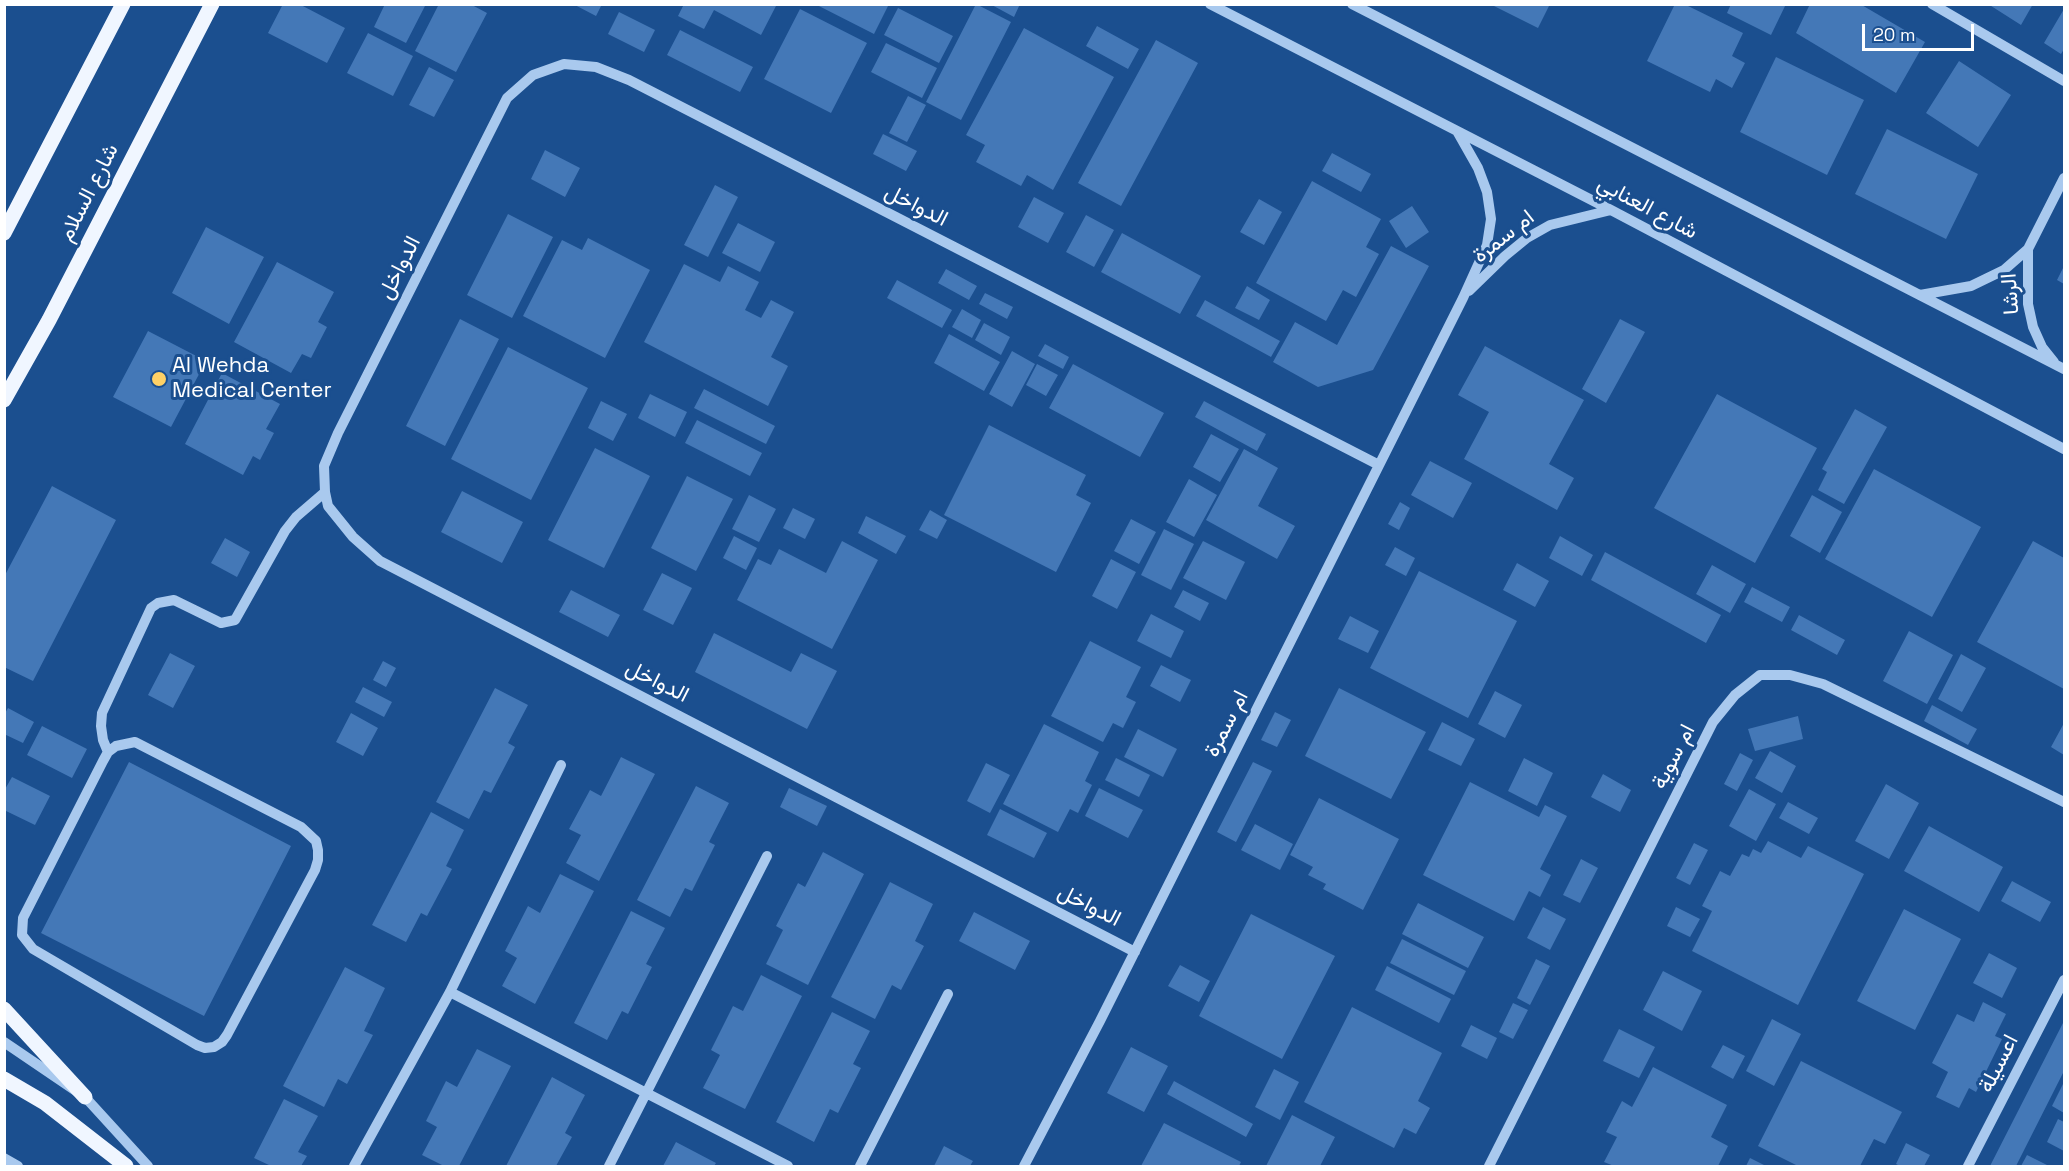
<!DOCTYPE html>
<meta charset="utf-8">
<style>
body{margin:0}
#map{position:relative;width:2069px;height:1171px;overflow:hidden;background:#1b4f8f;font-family:"Space Grotesk",sans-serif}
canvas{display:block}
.frame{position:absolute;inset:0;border:6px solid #fff;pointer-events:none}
.scale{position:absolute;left:1862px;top:24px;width:112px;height:27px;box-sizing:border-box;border:3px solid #fff;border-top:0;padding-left:8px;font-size:18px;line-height:21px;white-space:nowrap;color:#fff;-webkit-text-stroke:4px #1b4f8f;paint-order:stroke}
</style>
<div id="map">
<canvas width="2069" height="1171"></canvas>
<div class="frame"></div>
<div class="scale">20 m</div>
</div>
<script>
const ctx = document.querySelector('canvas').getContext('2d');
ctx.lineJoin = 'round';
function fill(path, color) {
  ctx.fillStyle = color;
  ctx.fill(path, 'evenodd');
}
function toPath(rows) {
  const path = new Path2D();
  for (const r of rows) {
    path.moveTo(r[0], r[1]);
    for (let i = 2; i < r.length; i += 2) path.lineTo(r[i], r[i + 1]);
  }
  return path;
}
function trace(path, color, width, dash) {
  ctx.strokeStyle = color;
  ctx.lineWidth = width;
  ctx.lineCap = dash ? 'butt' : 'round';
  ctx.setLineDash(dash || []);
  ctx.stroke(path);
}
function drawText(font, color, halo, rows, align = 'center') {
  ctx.font = font + ' "Space Grotesk",Vazirmatn,sans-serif';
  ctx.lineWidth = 6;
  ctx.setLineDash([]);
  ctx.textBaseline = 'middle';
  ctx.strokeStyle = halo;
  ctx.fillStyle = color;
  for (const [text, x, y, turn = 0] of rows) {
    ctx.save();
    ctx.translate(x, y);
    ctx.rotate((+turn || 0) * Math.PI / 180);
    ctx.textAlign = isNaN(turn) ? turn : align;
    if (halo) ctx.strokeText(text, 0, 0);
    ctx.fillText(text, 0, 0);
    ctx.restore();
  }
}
const building = toPath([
 [283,4,299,4,345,28,327,63,268,33],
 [385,4,426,4,406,43,374,27],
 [439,4,470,4,487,13,456,72,415,51],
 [573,4,602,4,596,16],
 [684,4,777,4,761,35,714,10,704,29,678,16],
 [815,4,889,4,874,34],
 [976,4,1011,22,961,120,926,102],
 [990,4,1020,4,1014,17],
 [1490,4,1550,4,1538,28],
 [1675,4,1684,4,1743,33,1732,56,1745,63,1732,88,1716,79,1710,92,1647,61],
 [1731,4,1786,4,1771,35,1727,13],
 [1810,4,1860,4,1925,42,1896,93,1796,33],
 [1988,4,2033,4,2021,25],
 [898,8,953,36,939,63,884,35],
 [800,9,867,43,831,113,764,79],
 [2064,9,2064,49,2061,54,2044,43],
 [619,12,655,30,644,52,608,34],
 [1097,26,1139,49,1128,69,1086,46],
 [1024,28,1114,77,1053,190,1027,175,1021,186,976,162,985,145,966,135],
 [680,30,753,67,740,92,667,55],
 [368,33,413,56,393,96,347,73],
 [1156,40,1198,63,1121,206,1078,183],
 [886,43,937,68,922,98,871,72],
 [1776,57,1864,100,1827,175,1740,132],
 [1959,61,2011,95,1978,147,1926,113],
 [429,67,454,80,434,117,409,105],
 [908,96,926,105,907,142,889,133],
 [1887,129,1978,174,1946,239,1855,194],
 [883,134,917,151,906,171,873,154],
 [545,150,580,168,565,197,531,179],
 [1332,153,1371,174,1361,192,1322,171],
 [1312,181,1381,219,1366,247,1379,254,1356,297,1343,290,1326,321,1256,283],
 [715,185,738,197,708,257,684,245],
 [1034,197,1064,213,1048,243,1018,227],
 [1259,199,1282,212,1264,245,1240,232],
 [1412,206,1429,232,1406,248,1389,221],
 [508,214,553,237,512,318,467,295],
 [1086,215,1114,230,1094,267,1066,252],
 [738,223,775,242,760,272,722,253],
 [206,227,264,257,229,324,172,293],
 [1122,233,1201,276,1180,314,1101,272],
 [588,238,650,270,605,358,523,316,562,240,582,250],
 [1391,246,1429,266,1373,370,1318,387,1273,362,1295,322,1337,345],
 [277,262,334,292,318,322,327,327,311,358,302,354,291,373,234,342],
 [684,264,720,282,728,266,759,282,745,310,761,318,771,300,794,312,771,357,788,366,768,406,644,342],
 [2064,266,2064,284,2057,280],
 [946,269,977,286,969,300,938,283],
 [897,280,952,310,942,328,887,298],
 [1247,286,1270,300,1259,320,1235,308],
 [985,293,1013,307,1007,319,979,304],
 [1205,300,1280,341,1271,357,1196,316],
 [962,309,981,320,972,338,952,327],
 [460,319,499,339,445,446,406,426],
 [1620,319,1645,332,1606,403,1582,389],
 [984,323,1010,337,1001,355,975,340],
 [148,331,206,361,171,427,113,397],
 [949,334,1000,362,984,391,934,363],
 [1045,344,1069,357,1063,369,1038,356],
 [1485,346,1584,400,1549,464,1574,478,1557,510,1464,459,1489,412,1458,395],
 [508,347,588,388,531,500,451,459],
 [1012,351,1035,364,1012,407,989,394],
 [1037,364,1058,375,1046,396,1026,385],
 [1073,364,1164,413,1140,457,1049,408],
 [222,373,280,404,266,429,274,433,260,460,253,456,243,475,185,444],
 [704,389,775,426,766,444,694,408],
 [650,394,687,412,675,437,638,418],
 [1717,394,1817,448,1755,563,1654,508],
 [601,401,627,414,613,441,588,428],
 [1204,401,1266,434,1257,451,1195,417],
 [1855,409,1887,427,1844,504,1818,490,1827,472,1822,469],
 [697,420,762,453,750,476,685,443],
 [989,425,1086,475,1076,495,1091,503,1056,572,944,515],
 [1211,434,1239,449,1220,482,1193,467],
 [595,448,650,476,604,568,548,540],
 [1244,449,1278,468,1258,506,1295,526,1277,559,1206,520],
 [1430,461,1472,483,1453,518,1411,495],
 [1874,469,1981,527,1932,617,1825,559],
 [687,476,733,499,696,571,651,548],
 [1189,479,1217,495,1194,537,1166,522],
 [52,486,116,520,33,681,4,667,4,577],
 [462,491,523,522,502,563,441,532],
 [749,495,776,509,759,542,732,529],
 [1812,495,1842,512,1820,553,1790,536],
 [1400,502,1410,508,1399,530,1388,524],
 [793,508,815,519,805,539,783,528],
 [930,510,947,520,937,539,919,530],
 [866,516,906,536,896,554,858,533],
 [1131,519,1156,532,1139,564,1114,551],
 [1164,529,1194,544,1171,590,1141,575],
 [734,536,757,548,746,570,723,558],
 [1560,536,1593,555,1582,576,1549,558],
 [225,538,250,552,237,577,211,563],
 [842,541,878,560,832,649,737,600,758,559,771,565,779,549,826,573],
 [1203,541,1245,562,1226,600,1183,578],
 [2033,541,2064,558,2064,689,1977,642],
 [1395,547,1415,558,1406,576,1385,565],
 [1605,552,1721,615,1706,643,1591,580],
 [1111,559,1136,572,1117,609,1092,596],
 [1517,563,1549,581,1535,607,1503,590],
 [1712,565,1746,584,1730,613,1696,594],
 [1419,571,1517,621,1468,718,1370,668],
 [662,573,692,588,673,625,643,610],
 [1752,587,1790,607,1782,622,1744,602],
 [571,590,620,615,608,637,559,612],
 [1183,590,1209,603,1200,621,1174,607],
 [1151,614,1184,631,1171,658,1137,641],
 [1799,615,1845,640,1837,655,1791,630],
 [1350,616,1379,631,1368,653,1338,639],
 [1909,631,1953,655,1927,704,1883,681],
 [714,633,791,672,801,653,837,671,807,729,695,672],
 [1090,641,1141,667,1126,697,1136,702,1123,728,1113,723,1103,742,1051,716],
 [170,653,195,666,173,708,148,695],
 [1961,654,1986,668,1962,712,1938,699],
 [383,661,396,668,386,687,373,680],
 [1161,665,1191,680,1180,702,1150,686],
 [363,687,392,702,384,717,355,702],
 [495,688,528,705,508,743,515,747,491,793,484,790,469,819,436,802],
 [1339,688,1426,732,1391,799,1305,756],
 [1495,691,1522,705,1505,738,1478,724],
 [1932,705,1977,729,1968,745,1924,721],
 [8,708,34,722,23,743,4,734,4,715],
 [1275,712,1291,720,1277,747,1261,740],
 [351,713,378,728,363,756,336,742],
 [1798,716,1803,739,1755,751,1748,729],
 [1442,722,1475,739,1461,766,1428,750],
 [2064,723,2064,755,2051,747],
 [1044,724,1099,752,1085,781,1092,785,1078,813,1070,809,1058,832,1003,804],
 [42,726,87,749,72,778,27,755],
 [1138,729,1177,749,1163,777,1124,757],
 [1770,751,1796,766,1782,793,1755,778],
 [1740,753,1753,760,1737,791,1724,784],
 [621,757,655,774,599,881,566,863,581,835,569,829,590,790,601,796],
 [1116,758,1150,775,1139,797,1105,780],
 [1524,758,1553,773,1537,806,1508,791],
 [129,762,291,846,204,1016,41,933],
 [1253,762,1272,771,1236,842,1217,832],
 [986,763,1010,775,990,813,967,801],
 [1603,774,1631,790,1620,812,1591,797],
 [12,777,50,796,35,825,4,810,4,791],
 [1470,782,1539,817,1545,805,1567,816,1540,869,1551,875,1540,897,1529,891,1514,921,1423,875],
 [1886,784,1919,803,1889,859,1855,841],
 [696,786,729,803,709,842,715,845,692,891,685,888,670,917,637,900],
 [789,788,827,806,817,826,780,807],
 [1099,788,1143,810,1128,838,1085,816],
 [1749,789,1776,804,1756,841,1729,826],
 [1319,798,1399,839,1363,910,1323,889,1326,884,1308,875,1313,867,1290,855],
 [1788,802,1818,818,1809,834,1779,818],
 [1000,809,1047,833,1034,858,987,835],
 [431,812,464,830,446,866,452,869,427,916,421,913,406,942,372,925],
 [1255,824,1293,844,1280,870,1241,850],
 [1929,826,2003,867,1979,912,1904,871],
 [1768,841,1801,858,1808,846,1864,874,1798,1005,1692,951,1712,911,1702,906,1720,871,1730,876,1742,854,1749,857,1753,849,1761,853],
 [1694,843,1708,850,1690,885,1676,878],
 [823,852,864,874,808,985,766,964,783,930,776,926,798,883,805,887],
 [1581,859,1598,868,1580,903,1563,895],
 [560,874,594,891,535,1004,502,986,517,958,505,951,528,906,540,913],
 [2012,881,2051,902,2040,922,2001,901],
 [890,882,933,904,915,941,924,946,901,990,892,985,875,1019,831,997],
 [1418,903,1484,937,1468,968,1402,934],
 [1543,907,1566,919,1550,950,1527,938],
 [1676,907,1700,919,1690,937,1667,926],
 [1904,909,1961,939,1915,1030,1857,1001],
 [631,911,665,928,646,964,652,967,628,1014,622,1011,607,1040,574,1023],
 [974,912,1030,941,1015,970,959,941],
 [1251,914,1335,956,1282,1059,1199,1016],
 [1402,939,1466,971,1454,995,1390,963],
 [1989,953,2017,968,2002,998,1973,983],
 [1536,959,1550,966,1530,1005,1517,998],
 [1180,965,1210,981,1199,1002,1168,986],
 [1387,966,1451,999,1439,1023,1375,990],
 [345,967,385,988,364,1031,373,1035,347,1084,338,1079,324,1107,283,1086],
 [1663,971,1702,991,1682,1031,1643,1010],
 [761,975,802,996,745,1109,703,1088,720,1055,711,1050,733,1006,743,1011],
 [1983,1002,2006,1014,1995,1036,2002,1039,1976,1092,1969,1088,1959,1108,1936,1097,1948,1072,1932,1063,1957,1014,1974,1022],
 [1513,1003,1528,1010,1513,1039,1499,1032],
 [1352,1007,1442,1053,1418,1101,1430,1108,1416,1134,1404,1128,1394,1148,1304,1102],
 [832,1012,870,1031,853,1064,861,1068,838,1113,830,1109,814,1142,776,1122],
 [1772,1019,1801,1034,1774,1086,1746,1071],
 [2064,1021,2064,1071,2016,1166,1990,1166],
 [1471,1025,1497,1038,1487,1059,1461,1046],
 [1619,1029,1655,1047,1639,1078,1603,1061],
 [1723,1045,1745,1056,1733,1079,1711,1067],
 [1131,1047,1168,1066,1144,1112,1107,1093],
 [477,1049,511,1066,459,1166,444,1166,422,1155,437,1127,426,1121,446,1081,457,1087],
 [1801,1061,1902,1112,1885,1144,1874,1139,1860,1166,1798,1166,1758,1146],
 [1653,1067,1727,1105,1711,1137,1728,1146,1718,1166,1614,1166,1604,1162,1617,1137,1606,1132,1622,1101,1632,1107],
 [1274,1069,1299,1082,1280,1120,1255,1107],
 [552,1077,585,1095,565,1133,572,1137,556,1166,506,1166],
 [1174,1081,1253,1124,1246,1137,1167,1094],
 [2064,1082,2064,1113,2052,1106],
 [284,1099,318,1116,298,1152,307,1156,301,1166,271,1166,254,1158],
 [1292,1115,1335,1137,1320,1166,1266,1166],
 [2058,1119,2064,1122,2064,1151,2047,1142],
 [1164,1123,1241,1162,1239,1166,1141,1166],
 [676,1142,716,1163,714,1166,663,1166],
 [1906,1143,1930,1155,1924,1166,1900,1166,1896,1164],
 [944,1146,973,1161,970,1166,934,1166],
 [2027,1155,2049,1166,2021,1166],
 [1750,1158,1766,1166,1746,1166]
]);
const minor = toPath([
 [1210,4,1611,210,2064,449],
 [1352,4,2064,369],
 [1932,4,2064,81],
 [2028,249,2028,304,2033,327,2042,347,2054,362],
 [1469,291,1505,256,1527,238,1550,225,1611,210],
 [1920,295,1971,286,2004,270,2028,249,2064,178],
 [135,742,301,827,316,841,318,850,318,860,315,870,227,1035,222,1042,214,1047,205,1048,197,1045,33,949,22,935,23,918,103,761,108,752,116,746,135,742],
 [108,752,103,740,101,726,102,713,151,608,158,603,174,600,221,623,235,620,285,531,296,517,325,492],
 [1135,952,380,561,353,537,328,506,325,492,324,466,338,433,507,98,533,75,564,64,596,67,629,80,1379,465],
 [450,992,788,1166],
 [4,1042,85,1097,148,1166],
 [4,1158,18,1166],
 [354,1166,450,992,561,765],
 [609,1166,767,856],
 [860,1166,948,994],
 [1024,1166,1100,1021,1463,298,1487,245,1491,219,1487,192,1478,168,1457,131],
 [1489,1166,1713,722,1735,695,1760,675,1790,675,1823,684,2064,802],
 [1968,1166,2064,980]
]);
const major = toPath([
 [4,233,123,4],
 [4,400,49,320,212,4],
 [4,1009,85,1097],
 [4,1079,45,1103,126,1166]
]);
const markers = [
 [159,379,8,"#ffd166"]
];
const streetNames = [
 ["شارع السلام",89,193,-63],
 ["الدواخل",916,206,27],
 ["شارع العنابي",1647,208,28],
 ["ام سمرة",1504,237,-38],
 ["الدواخل",400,268,-63],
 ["الرشا",2011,294,-94],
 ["الدواخل",657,682,27],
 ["ام سمرة",1227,724,-63],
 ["ام سوية",1674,757,-63],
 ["الدواخل",1089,906,27],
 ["اعسيلة",1999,1064,-63]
];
const poiNames = [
 ["Al Wehda",172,366],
 ["Medical Center",172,391]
];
fill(building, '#4478b7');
trace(minor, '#a9c9ee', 10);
trace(major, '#f0f6ff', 15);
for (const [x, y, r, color] of markers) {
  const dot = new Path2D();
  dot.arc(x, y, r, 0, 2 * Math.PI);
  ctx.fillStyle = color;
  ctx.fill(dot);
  trace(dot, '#1b4f8f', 2);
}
drawText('22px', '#fff', '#1b4f8f', streetNames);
drawText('22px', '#fff', '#1b4f8f', poiNames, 'left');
</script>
